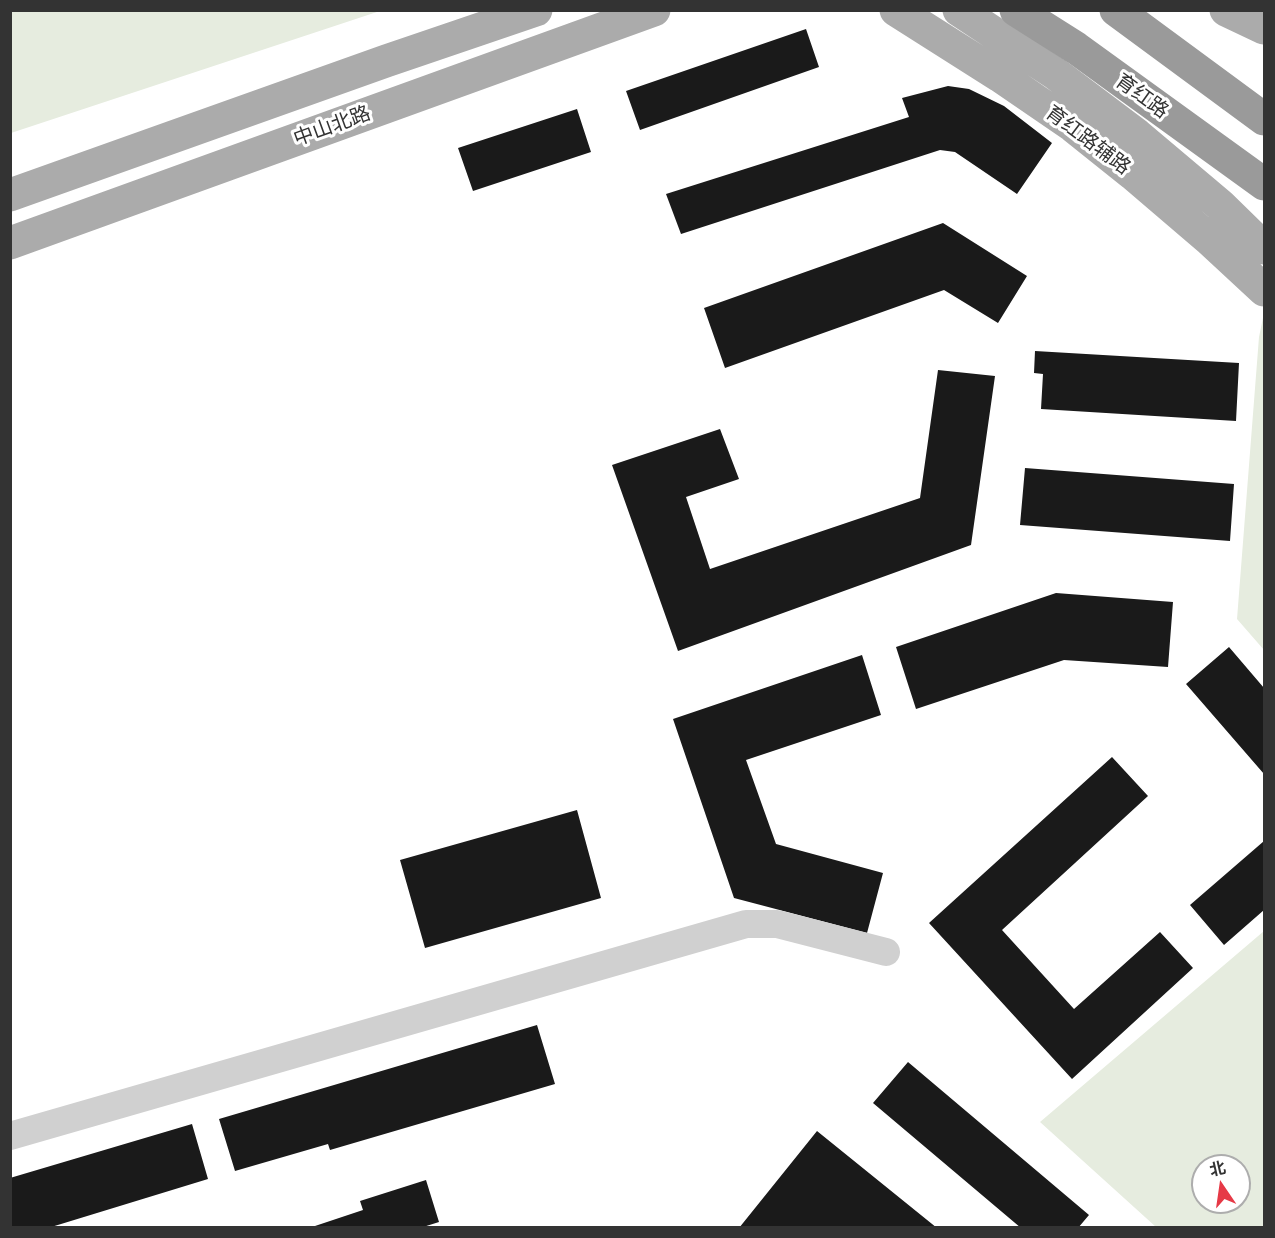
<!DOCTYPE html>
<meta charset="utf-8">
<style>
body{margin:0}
#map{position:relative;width:1275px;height:1238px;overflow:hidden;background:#fff;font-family:"Golos Text","Noto Sans SC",sans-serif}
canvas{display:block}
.frame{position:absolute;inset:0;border:12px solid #333;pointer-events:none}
.north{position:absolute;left:1191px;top:1154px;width:60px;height:60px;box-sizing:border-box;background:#fff;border:2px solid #adadad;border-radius:50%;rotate:347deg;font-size:16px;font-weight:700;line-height:24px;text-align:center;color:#333}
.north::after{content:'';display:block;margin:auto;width:21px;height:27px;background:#e63946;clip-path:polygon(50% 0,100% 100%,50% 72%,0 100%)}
</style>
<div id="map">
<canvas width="1275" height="1238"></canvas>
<div class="frame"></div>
<div class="north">北</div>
</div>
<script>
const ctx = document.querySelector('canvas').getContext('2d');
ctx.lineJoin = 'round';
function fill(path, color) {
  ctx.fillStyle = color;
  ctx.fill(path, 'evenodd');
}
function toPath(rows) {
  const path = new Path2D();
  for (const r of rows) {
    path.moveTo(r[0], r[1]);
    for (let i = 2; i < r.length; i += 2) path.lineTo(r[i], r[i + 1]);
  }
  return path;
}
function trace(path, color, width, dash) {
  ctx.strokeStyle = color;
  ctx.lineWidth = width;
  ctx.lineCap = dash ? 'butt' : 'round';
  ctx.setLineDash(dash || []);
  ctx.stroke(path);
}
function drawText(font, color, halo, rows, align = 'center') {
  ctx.font = font + ' "Golos Text","Noto Sans SC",sans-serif';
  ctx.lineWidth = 6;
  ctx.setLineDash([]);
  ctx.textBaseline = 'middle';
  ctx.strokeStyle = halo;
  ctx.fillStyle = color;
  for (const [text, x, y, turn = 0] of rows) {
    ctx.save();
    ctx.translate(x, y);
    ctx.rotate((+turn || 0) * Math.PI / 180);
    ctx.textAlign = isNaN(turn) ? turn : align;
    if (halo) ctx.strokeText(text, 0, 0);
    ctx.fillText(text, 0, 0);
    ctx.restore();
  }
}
const green = toPath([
 [11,10,380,10,380,11,11,133],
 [1264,313,1264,650,1237,619,1259,337],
 [1264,931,1264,1227,1156,1227,1040,1122],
 [1203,1166,1239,1166,1239,1202,1203,1202]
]);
const building = toPath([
 [806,29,819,67,640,130,626,91],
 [948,86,969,89,1004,106,1052,143,1017,194,955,152,940,150,681,234,666,194,909,117,902,98],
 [577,109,591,152,473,191,458,148],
 [943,223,1027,276,998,323,944,290,725,368,704,308],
 [1035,351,1239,363,1236,421,1041,409,1043,374,1034,373],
 [938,370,995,376,971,545,678,651,612,465,720,429,739,479,686,497,710,569,920,498],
 [1025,468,1234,484,1230,541,1020,525],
 [1056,593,1173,602,1168,667,1064,660,916,709,896,647],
 [1229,647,1264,688,1264,774,1186,684],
 [862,655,881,715,746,760,776,844,883,873,867,933,734,898,673,719],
 [1112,757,1148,796,1002,930,1074,1009,1160,932,1193,968,1072,1079,929,923],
 [577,810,601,898,425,948,400,860],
 [1264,841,1264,910,1224,945,1190,905],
 [537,1025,555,1084,330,1150,328,1144,235,1171,219,1119],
 [908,1062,1089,1215,1078,1228,1021,1228,873,1103],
 [192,1124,208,1179,48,1228,10,1228,10,1178],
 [817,1131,937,1228,739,1228],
 [426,1180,439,1222,420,1228,309,1228,363,1210,360,1201]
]);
const minor = toPath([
 [10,1136,746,924,777,924,886,952]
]);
const major = toPath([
 [896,10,1000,76,1073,126,1133,174,1209,239,1264,290],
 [959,10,1056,74,1137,135,1220,205,1264,248],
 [1226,10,1264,28],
 [10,195,386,61,536,10],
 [10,243,654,10]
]);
const highway = toPath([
 [1016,10,1076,48,1264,184],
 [1116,10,1264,119]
]);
const streetNames = [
 ["育红路",1142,96,36],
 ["中山北路",332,126,-20],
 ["育红路辅路",1088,140,37]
];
fill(green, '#e6ecdf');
fill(building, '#1a1a1a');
trace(minor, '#d0d0d0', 28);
trace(major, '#ababab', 33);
trace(highway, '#9a9a9a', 33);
drawText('20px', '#333', '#fff', streetNames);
</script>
